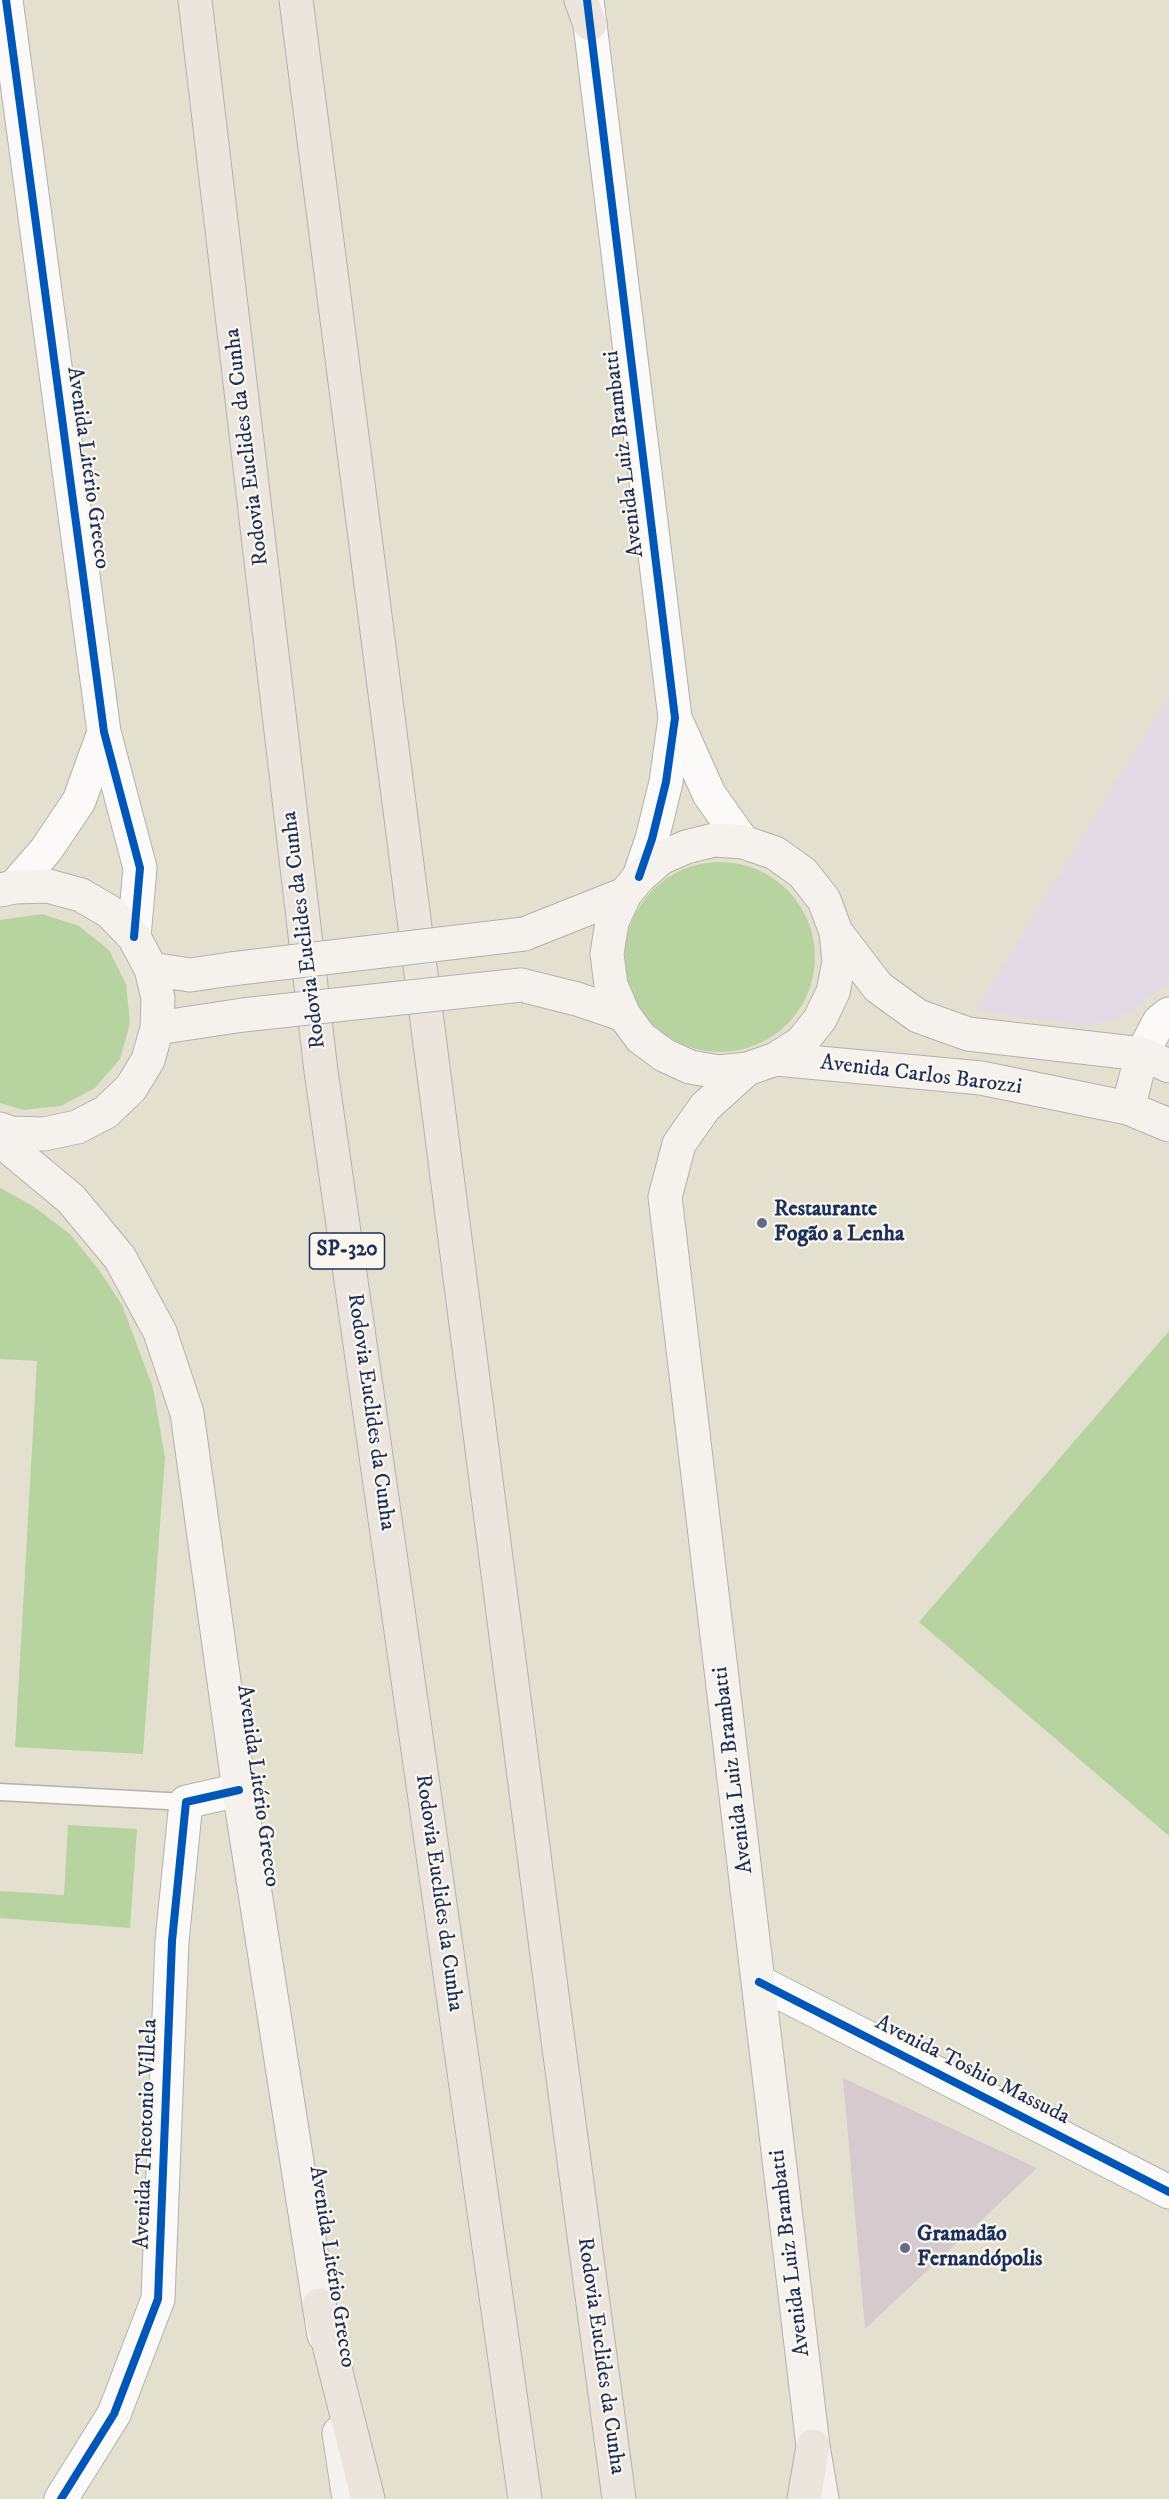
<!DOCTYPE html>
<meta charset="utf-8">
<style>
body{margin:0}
canvas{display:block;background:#e4e0cf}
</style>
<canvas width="1169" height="2499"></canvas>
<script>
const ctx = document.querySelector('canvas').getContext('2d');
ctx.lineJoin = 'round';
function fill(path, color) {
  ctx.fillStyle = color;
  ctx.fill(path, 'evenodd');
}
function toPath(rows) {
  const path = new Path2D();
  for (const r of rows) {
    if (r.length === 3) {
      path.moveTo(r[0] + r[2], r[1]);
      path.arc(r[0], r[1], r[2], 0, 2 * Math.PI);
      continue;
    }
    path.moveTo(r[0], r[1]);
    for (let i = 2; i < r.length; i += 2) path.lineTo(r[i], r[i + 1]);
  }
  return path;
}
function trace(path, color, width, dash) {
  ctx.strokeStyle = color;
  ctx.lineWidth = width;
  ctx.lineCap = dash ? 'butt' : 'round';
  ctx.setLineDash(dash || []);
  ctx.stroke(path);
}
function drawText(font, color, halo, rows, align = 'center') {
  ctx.font = font + ' "IM FELL DW Pica",serif';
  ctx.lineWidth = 4.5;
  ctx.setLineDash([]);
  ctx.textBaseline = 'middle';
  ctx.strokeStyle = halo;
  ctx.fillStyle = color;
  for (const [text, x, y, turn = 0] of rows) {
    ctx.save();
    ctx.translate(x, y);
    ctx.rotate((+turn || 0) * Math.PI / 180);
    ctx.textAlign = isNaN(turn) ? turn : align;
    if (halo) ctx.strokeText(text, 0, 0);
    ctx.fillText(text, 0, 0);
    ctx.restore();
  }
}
const built = toPath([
 [1169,696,1169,982,1137,1008,1114,1020,1087,1026,1016,1017,977,1009]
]);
const green = toPath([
 [720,957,95],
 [42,914,79,926,109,950,126,984,130,1023,120,1059,95,1088,61,1106,23,1110,0,1103,0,920],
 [0,1188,33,1206,70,1234,99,1270,122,1305,153,1388,165,1457,143,1754,15,1747,37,1361,0,1359],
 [1169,1331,1169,1836,919,1622],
 [68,1825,137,1829,130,1928,0,1918,0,1891,64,1895]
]);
const building = toPath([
 [843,2078,1037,2168,865,2329]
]);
const service = toPath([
 [0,1792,186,1802]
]);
const minor = toPath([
 [587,0,675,718,666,782,652,839,639,877],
 [675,718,709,794,743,842],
 [1142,1054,1159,1022,1169,1014],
 [759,1982,1169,2192]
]);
const tertiary = toPath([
 [6,0,104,732,140,868,134,937],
 [14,887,46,850,79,801,104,732],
 [61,2499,114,2414,158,2299,172,1941,186,1802,239,1790]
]);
const secondary = toPath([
 [0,890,14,887,48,886,81,895,110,912,134,937,151,969,158,998,157,1028,148,1060,131,1088,106,1112,77,1127,44,1134,11,1133,0,1129],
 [836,932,878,987,918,1016,968,1034,1142,1054,1169,1066],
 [524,934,625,894],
 [151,969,190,975,231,969],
 [521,985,577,999,624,1015],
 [157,1028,243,1015],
 [776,1059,981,1078,1128,1108,1169,1125],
 [747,1069,719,1072,690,1067,664,1055,641,1038,624,1015,611,985,607,954,612,922,625,894,639,877,661,858,686,847,714,840,743,842,775,853,803,873,824,900,836,932,839,962,833,992,820,1019,801,1043,776,1059,747,1069,705,1107,679,1144,665,1197,813,2446,822,2499],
 [1128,1108,1142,1054],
 [0,1140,71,1199,120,1258,160,1332,187,1413,239,1790,324,2335],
 [339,2433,349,2499]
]);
const motorway = toPath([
 [195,0,321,1071,525,2499],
 [296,0,554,2010,619,2499],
 [581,0,590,24],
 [319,2305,368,2499],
 [804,2499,813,2446]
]);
const secondaryBridge = toPath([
 [231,969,524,934],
 [243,1015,521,985]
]);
const cycleway = toPath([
 [6,0,104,732,140,868,134,937],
 [587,0,675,718,666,782,652,839,639,877],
 [759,1982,1169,2192],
 [61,2499,114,2414,158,2299,172,1941,186,1802,239,1790]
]);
const markers = [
 [762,1223,6,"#616d86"],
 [905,2248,6,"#616d86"]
];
const shields = [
 [347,1251,75]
];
const shieldNames = [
 ["SP-320",347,1251]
];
const streetNames = [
 ["Rodovia Euclides da Cunha",248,447,-97],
 ["Avenida Luiz Brambatti",625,454,-97],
 ["Avenida Litério Grecco",87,468,82],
 ["Rodovia Euclides da Cunha",305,930,-97],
 ["Avenida Carlos Barozzi",921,1076,7],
 ["Rodovia Euclides da Cunha",370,1412,82],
 ["Avenida Luiz Brambatti",734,1770,-97],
 ["Avenida Litério Grecco",257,1786,82],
 ["Rodovia Euclides da Cunha",438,1893,82],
 ["Avenida Toshio Massuda",972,2071,27],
 ["Avenida Theotonio Villela",147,2134,-88],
 ["Avenida Luiz Brambatti",791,2253,-97],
 ["Avenida Litério Grecco",331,2267,81],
 ["Rodovia Euclides da Cunha",600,2356,82]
];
const poiNames = [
 ["Restaurante",774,1210],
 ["Fogão a Lenha",774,1235],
 ["Gramadão",917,2235],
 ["Fernandópolis",917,2260]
];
fill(built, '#e1dae4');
fill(green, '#b7d3a0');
fill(building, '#d5cbce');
trace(service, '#b2b1ab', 19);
trace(minor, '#b2b1ab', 35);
trace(tertiary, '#b2b1ab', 35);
trace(secondary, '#b2b1ab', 35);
trace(motorway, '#b2b1ab', 35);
trace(service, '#fbfaf8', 16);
trace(minor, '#fbfaf8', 33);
trace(tertiary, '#fbfaf8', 33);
trace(secondary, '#f5f2ed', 33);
trace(motorway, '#ece5dd', 33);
trace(secondaryBridge, '#b2b1ab', 35, []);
trace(secondaryBridge, '#f5f2ed', 33);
trace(cycleway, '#0057b8', 8);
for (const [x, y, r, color] of markers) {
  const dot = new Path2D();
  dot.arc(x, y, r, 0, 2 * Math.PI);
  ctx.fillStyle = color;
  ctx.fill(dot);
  trace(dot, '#fbf7ec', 2);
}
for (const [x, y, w] of shields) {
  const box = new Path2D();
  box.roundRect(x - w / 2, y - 18, w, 36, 4.5);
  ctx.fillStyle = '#fbf7ec';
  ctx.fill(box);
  trace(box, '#1b2f5e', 1.5);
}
drawText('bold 21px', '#1b2f5e', null, shieldNames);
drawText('22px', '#1b2f5e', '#fbf7ec', streetNames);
drawText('bold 22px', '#1b2f5e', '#fbf7ec', poiNames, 'left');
</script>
